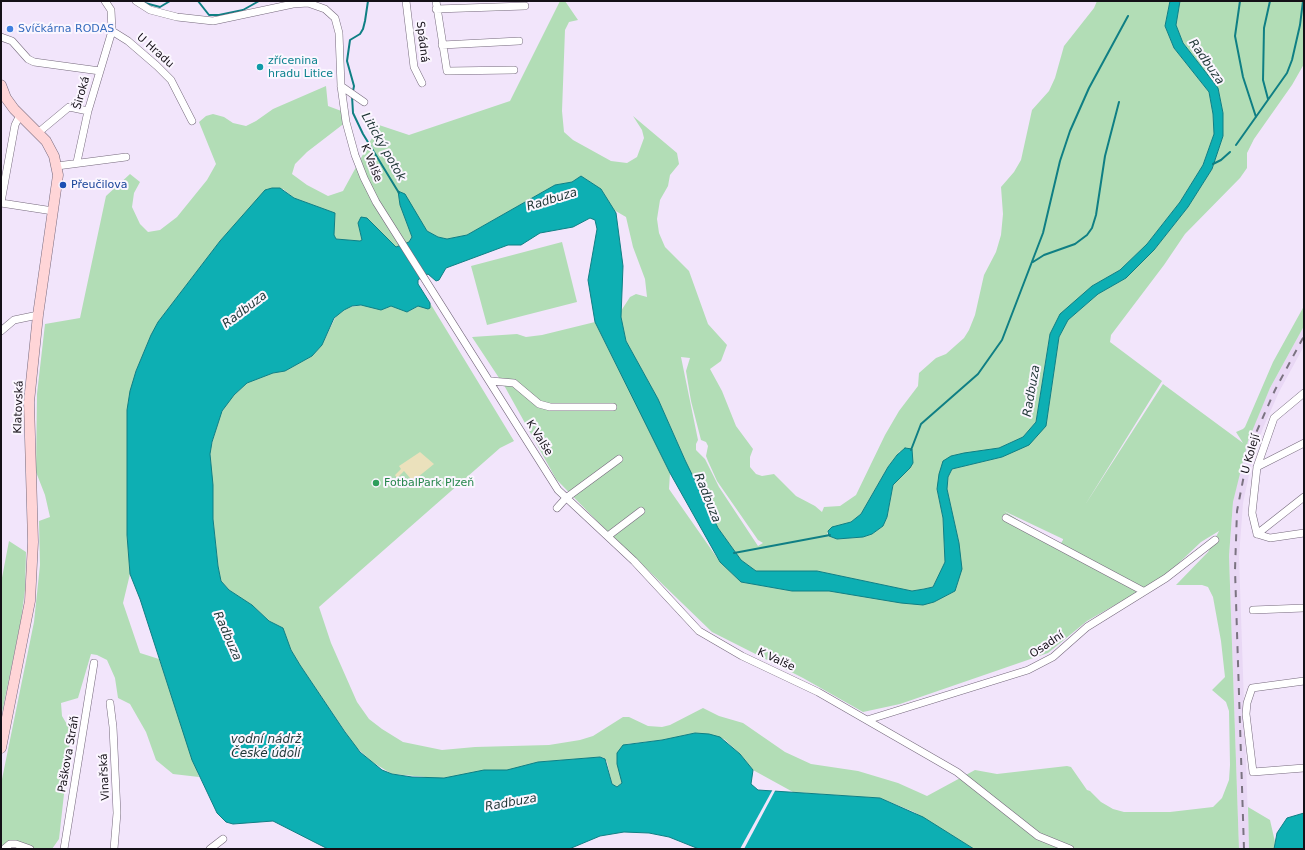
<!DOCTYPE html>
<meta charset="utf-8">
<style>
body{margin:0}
#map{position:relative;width:1305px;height:850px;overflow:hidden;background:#f2e5fb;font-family:"DejaVu Sans",sans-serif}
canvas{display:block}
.frame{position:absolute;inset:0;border:2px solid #141017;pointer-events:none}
</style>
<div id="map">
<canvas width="1305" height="850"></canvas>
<div class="frame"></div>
</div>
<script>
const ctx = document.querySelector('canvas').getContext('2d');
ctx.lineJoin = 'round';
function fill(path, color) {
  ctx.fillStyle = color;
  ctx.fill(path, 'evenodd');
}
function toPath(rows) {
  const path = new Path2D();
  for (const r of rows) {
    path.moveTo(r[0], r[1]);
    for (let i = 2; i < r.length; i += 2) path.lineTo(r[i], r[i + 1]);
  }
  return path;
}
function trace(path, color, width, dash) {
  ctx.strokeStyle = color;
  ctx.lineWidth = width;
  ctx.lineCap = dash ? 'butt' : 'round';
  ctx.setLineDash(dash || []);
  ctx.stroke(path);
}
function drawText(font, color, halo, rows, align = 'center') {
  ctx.font = font + ' "DejaVu Sans",sans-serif';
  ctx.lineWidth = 4;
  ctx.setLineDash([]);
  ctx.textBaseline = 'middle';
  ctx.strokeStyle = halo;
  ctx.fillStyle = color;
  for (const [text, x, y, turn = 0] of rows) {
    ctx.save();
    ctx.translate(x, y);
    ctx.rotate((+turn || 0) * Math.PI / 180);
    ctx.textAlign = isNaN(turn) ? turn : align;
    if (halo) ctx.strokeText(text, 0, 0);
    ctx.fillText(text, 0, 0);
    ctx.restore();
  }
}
const built = toPath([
 [1304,326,1304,346,1279,392,1263,428,1252,461,1243,503,1239,557,1249,849,1239,849,1229,556,1233,502,1242,459,1254,424,1270,388]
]);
const green = toPath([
 [560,1,565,1,578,20,569,22,565,30,562,111,564,132,573,140,611,161,627,163,637,157,644,138,642,130,633,116,677,153,679,164,670,175,668,186,660,200,657,219,659,233,665,247,689,271,708,324,727,345,721,361,710,369,722,391,736,426,753,449,750,457,750,467,756,474,762,476,774,474,796,496,815,506,822,512,824,507,840,506,856,495,885,435,899,411,918,386,919,373,936,358,946,354,964,338,969,330,975,315,984,275,996,252,1001,235,1003,214,1001,187,1014,172,1021,160,1032,110,1049,91,1055,78,1064,46,1094,8,1097,1,1170,1,1165,26,1174,48,1209,92,1213,114,1214,134,1203,165,1180,202,1147,244,1120,270,1092,286,1050,334,1036,422,1023,437,999,448,951,456,937,489,943,518,945,562,933,587,912,591,817,571,756,571,741,560,718,528,685,460,658,399,626,341,621,317,621,311,630,297,636,294,647,297,645,279,633,247,626,217,614,210,601,189,581,176,572,182,555,185,467,235,447,239,438,237,427,231,410,204,398,191,400,205,412,237,409,242,396,247,358,223,362,240,360,241,336,239,334,235,335,213,294,198,283,189,267,189,220,241,158,322,151,335,136,371,128,404,127,535,130,574,123,603,140,653,159,659,199,777,173,774,156,760,146,732,130,704,118,698,115,678,107,660,97,655,91,654,78,698,61,703,62,716,71,731,59,839,52,849,1,849,1,784,34,622,40,565,39,521,50,517,45,495,36,472,37,394,45,324,80,318,106,196,130,174,140,182,134,193,132,207,140,224,148,232,160,230,177,217,207,180,216,164,199,122,206,116,213,114,224,117,233,123,246,126,256,121,273,109,326,86,328,106,344,112,346,122,307,152,295,164,292,174,307,185,328,196,343,191,379,125,409,135,510,101],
 [681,357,690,358,686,371,691,401,701,440,706,442,708,446,706,456,708,461,717,481,758,540,763,543,758,546,719,487,705,459,696,450,696,444,698,440],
 [900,451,907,471,893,485,887,517,883,526,872,534,863,537,837,539,829,536,827,533,834,527,851,522,861,514,888,467],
 [1180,1,1304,1,1304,64,1292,85,1254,139,1247,153,1247,168,1240,178,1185,234,1164,265,1111,335,1110,342,1162,381,1085,505,1163,384,1243,443,1236,432,1243,429,1245,427,1273,362,1304,306,1304,326,1270,388,1248,441,1233,502,1229,556,1239,849,974,849,914,812,880,798,793,792,753,770,740,754,724,739,695,733,662,740,626,744,622,783,617,787,612,784,607,762,604,758,600,757,538,762,520,767,514,775,437,778,392,774,372,762,355,746,300,665,291,650,283,628,269,621,252,605,229,590,221,581,218,566,213,519,210,450,221,413,231,398,247,383,273,373,285,371,312,356,322,345,336,316,349,307,366,305,381,310,391,306,408,312,418,306,430,305,430,303,514,441,500,448,319,607,331,643,357,702,369,719,382,729,403,742,442,750,475,747,549,745,580,740,593,736,623,717,629,717,648,726,662,727,670,725,703,708,719,716,743,723,785,752,811,764,858,771,898,783,927,796,975,770,997,774,1067,766,1071,767,1087,790,1090,791,1101,802,1113,809,1124,812,1170,812,1213,807,1222,798,1229,780,1230,765,1229,711,1226,702,1212,690,1225,677,1221,641,1213,597,1208,587,1202,585,1176,585,1208,552,1219,531,1201,542,1164,577,1087,621,1048,653,900,704,863,712,803,678,712,632,593,517,556,479,505,387,472,337,517,334,526,337,542,335,595,322,670,473,669,489,720,562,741,582,792,591,829,591,907,603,934,602,955,591,958,581,959,543,947,489,948,477,952,469,1002,457,1046,426,1059,337,1068,320,1098,294,1126,278,1154,250,1188,207,1212,169,1223,136,1223,113,1218,88,1183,43,1176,25],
 [1004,511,1063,539,1063,540,1059,546],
 [562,242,577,302,487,325,471,266],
 [9,541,26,552,25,590,21,620,1,718,1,583],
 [1248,807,1270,820,1275,842,1274,849,1249,849]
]);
const sand = toPath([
 [420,452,434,464,407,486,404,484,410,478,404,471,397,478,395,475,401,469,399,466]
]);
const water = toPath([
 [1170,1,1180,1,1176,25,1183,43,1218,88,1223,113,1223,136,1212,169,1188,207,1154,250,1126,278,1098,294,1068,320,1059,337,1046,426,1029,445,1002,457,952,469,948,477,947,489,959,543,962,569,955,591,934,602,923,605,901,603,829,591,792,591,741,582,720,562,670,473,595,322,588,280,597,229,595,220,590,218,573,227,540,233,521,245,508,245,446,268,439,280,436,281,428,274,422,277,418,280,418,284,430,303,430,308,428,309,418,306,407,312,391,306,381,310,361,305,352,306,344,310,334,318,322,345,312,356,285,371,273,373,247,383,234,395,222,411,212,442,210,454,213,485,213,519,218,566,221,581,229,590,252,605,269,621,283,628,291,650,300,665,345,732,360,752,382,770,392,774,412,777,444,778,484,770,507,770,538,762,600,757,605,759,612,784,617,787,622,783,617,764,617,753,623,745,662,740,695,733,709,734,720,737,740,754,753,770,751,784,758,790,880,798,923,817,974,849,699,849,669,837,649,833,624,832,600,836,569,849,328,849,273,821,233,824,226,822,217,813,192,760,140,599,130,574,127,535,127,410,130,391,136,371,151,335,158,322,220,241,265,190,272,188,280,188,294,198,335,213,334,235,336,239,360,241,362,240,358,223,361,217,367,218,396,247,409,242,412,237,400,205,398,191,405,194,427,231,438,237,447,239,467,235,555,185,572,182,581,176,601,189,616,213,623,266,621,317,626,341,658,399,685,460,718,528,741,560,756,571,817,571,912,591,924,589,933,587,945,562,943,518,937,489,939,474,943,461,951,456,964,453,999,448,1023,437,1036,422,1050,334,1060,314,1092,286,1120,270,1147,244,1180,202,1203,165,1214,134,1213,114,1209,92,1174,48,1165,26,1170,1],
 [905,448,912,449,913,463,910,468,893,485,887,517,883,526,872,534,863,537,837,539,829,536,828,531,832,527,851,522,861,514,888,467,897,455,905,448],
 [1304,813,1304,849,1274,849,1277,833,1287,818,1304,813]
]);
const pier = toPath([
 [773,789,776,789,744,849,740,849]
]);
const stream = toPath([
 [198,1,209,15,219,15,243,10,259,1],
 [1240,1,1235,36,1243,77,1256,117],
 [145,3,160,7,170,1],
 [353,91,354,86,347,61,350,40,360,34,363,29,365,21,368,1],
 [352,96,353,113,363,134,399,193],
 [1268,99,1263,80,1264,28,1270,1],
 [1236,145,1287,73,1292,60,1300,25,1303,1],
 [1213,164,1221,160,1230,152],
 [1033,262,1044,255,1075,244,1087,235,1092,228,1096,215,1105,156,1119,102],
 [911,450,921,424,978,374,1002,340,1043,233,1060,161,1070,131,1089,88,1128,16],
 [734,553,830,535]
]);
const street = toPath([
 [105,1,111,10,112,31,128,41,157,66,171,80,192,121],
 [136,1,150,10,177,17,213,21,293,4,308,3,325,9,335,18,339,33,341,86,346,122,355,155,364,178,376,202,558,490,634,561,699,631,742,656,818,692,957,772,1038,836,1070,849],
 [406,1,414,67,422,83],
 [436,1,447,71,514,70],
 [436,9,525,6],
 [1,37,12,41,28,59,34,62,100,71],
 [442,45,519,41],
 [341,86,364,102],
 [39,132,69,107,88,111],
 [77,162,88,111,112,31],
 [57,166,126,157],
 [1,202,15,125,20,115],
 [1,203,53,211],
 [1,331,14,320,38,315],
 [491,381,514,383,539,404,550,407,613,407],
 [1257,467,1304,443],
 [557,508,566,498,619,459],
 [1006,518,1143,591],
 [1257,534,1252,513,1257,467,1274,418,1304,393],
 [1257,534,1304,497],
 [1257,534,1270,538,1304,533],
 [608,536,641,511],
 [1253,610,1304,608],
 [1304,681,1252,688,1247,703,1246,714,1253,772,1304,768],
 [110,703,113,727,117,813,114,849],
 [867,720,1028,670,1053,657,1087,627,1166,578,1215,540],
 [4,849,10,844,16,844,30,849],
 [64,849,94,663],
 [210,849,223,839]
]);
const secondary = toPath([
 [1,85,6,98,14,109,46,141,54,156,58,175,38,315,29,402,33,542,30,601,1,748]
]);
const rail = toPath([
 [1244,849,1235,570,1237,511,1245,470,1256,433,1275,390,1304,336]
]);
const markers = [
 [10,29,4,"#3f7fe0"],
 [260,67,4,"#0f9aa8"],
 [63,185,4,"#1a4fb4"],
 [376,483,4,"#2e9e5b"]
];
const shopNames = [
 ["Svíčkárna RODAS",18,29]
];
const streetNames = [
 ["Spádná",422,42,83],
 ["U Hradu",155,51,42],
 ["Široká",82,93,-74],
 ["K Valše",371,163,68],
 ["Klatovská",19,407,-88],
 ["K Valše",539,438,58],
 ["U Kolejí",1251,454,-74],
 ["Osadní",1047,645,-34],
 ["K Valše",776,660,25],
 ["Paškova Stráň",69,754,-80],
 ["Vinařská",105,777,-93]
];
const cultureNames = [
 ["zřícenina",268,61],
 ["hradu Litice",268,74]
];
const transitNames = [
 ["Přeučilova",71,185]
];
const leisureNames = [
 ["FotbalPark Plzeň",384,483]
];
const waterNames = [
 ["Radbuza",1206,62,55],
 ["Litický potok",383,147,60],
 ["Radbuza",552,200,-17],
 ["Radbuza",245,310,-37],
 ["Radbuza",1032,391,-80],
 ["Radbuza",707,498,68],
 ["Radbuza",227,636,66],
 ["vodní nádrž",266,740],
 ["České údolí",266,754],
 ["Radbuza",511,803,-10]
];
fill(built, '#e9d8f5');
fill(green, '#b2ddb6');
fill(sand, '#ebe1bc');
fill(water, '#0dafb3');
trace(water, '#0f7f84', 1);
fill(pier, '#f2e5fb');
trace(stream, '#0f7f84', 2);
trace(street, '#75697c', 8);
trace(secondary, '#75697c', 11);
trace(street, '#fff', 7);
trace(secondary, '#ffd5d7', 10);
trace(rail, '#7b7381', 2, [7, 7]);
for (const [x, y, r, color] of markers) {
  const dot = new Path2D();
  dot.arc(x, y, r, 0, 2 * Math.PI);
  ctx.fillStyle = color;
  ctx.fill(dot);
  trace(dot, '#fbf6ff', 1.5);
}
drawText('11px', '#366cbe', '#fbf6ff', shopNames, 'left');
drawText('11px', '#141017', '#fbf6ff', streetNames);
drawText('11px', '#0d838f', '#fbf6ff', cultureNames, 'left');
drawText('11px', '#164399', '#fbf6ff', transitNames, 'left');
drawText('11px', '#27864d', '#fbf6ff', leisureNames, 'left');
drawText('italic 12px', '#1e3535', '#fbf6ff', waterNames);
</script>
